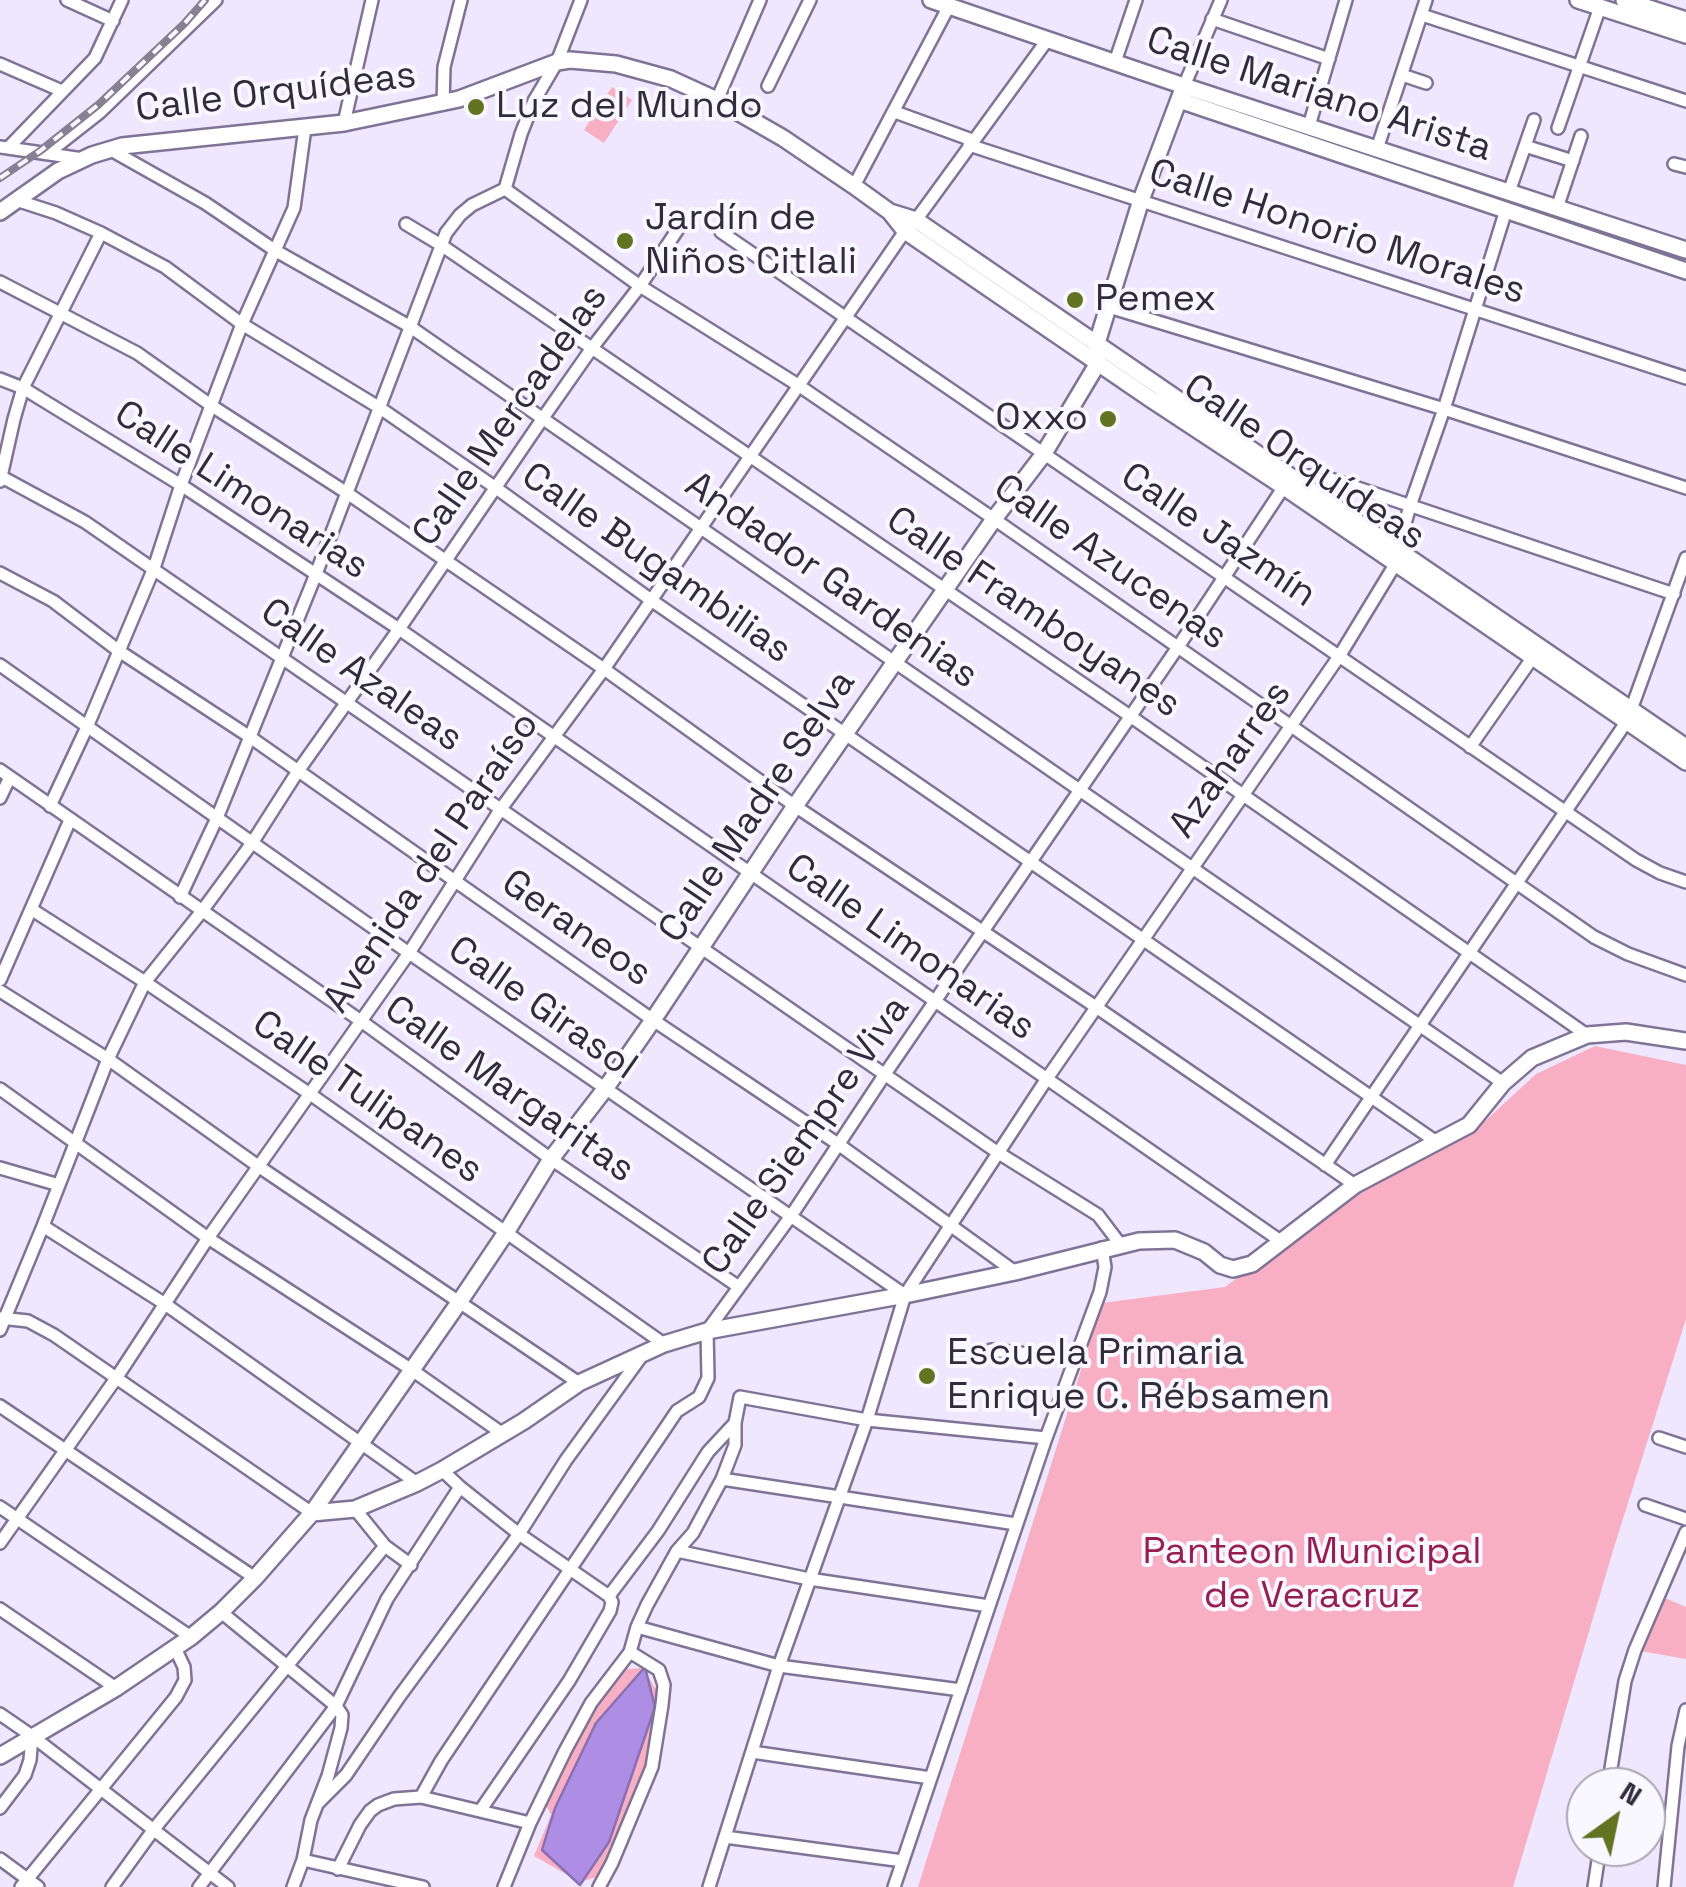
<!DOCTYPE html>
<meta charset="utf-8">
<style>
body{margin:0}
#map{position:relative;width:1686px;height:1887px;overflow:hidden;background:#eee7fe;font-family:"Space Grotesk",sans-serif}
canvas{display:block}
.north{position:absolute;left:1566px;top:1767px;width:100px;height:100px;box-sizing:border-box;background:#f9f7ff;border:2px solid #a9a6b1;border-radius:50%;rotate:33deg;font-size:28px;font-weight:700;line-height:40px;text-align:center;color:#312c3b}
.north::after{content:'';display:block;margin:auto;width:35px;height:45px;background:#627321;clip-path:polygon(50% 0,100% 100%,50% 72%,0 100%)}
</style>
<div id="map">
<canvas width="1686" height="1887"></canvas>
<div class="north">N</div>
</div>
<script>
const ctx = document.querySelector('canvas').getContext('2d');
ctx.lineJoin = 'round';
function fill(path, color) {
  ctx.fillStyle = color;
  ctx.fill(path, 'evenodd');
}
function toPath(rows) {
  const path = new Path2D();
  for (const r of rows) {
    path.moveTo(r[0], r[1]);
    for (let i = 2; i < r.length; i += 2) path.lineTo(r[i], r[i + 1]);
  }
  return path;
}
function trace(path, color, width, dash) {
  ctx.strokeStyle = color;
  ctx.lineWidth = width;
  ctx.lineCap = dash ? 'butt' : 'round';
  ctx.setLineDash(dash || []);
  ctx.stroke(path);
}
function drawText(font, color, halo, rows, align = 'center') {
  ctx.font = font + ' "Space Grotesk",sans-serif';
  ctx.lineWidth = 8;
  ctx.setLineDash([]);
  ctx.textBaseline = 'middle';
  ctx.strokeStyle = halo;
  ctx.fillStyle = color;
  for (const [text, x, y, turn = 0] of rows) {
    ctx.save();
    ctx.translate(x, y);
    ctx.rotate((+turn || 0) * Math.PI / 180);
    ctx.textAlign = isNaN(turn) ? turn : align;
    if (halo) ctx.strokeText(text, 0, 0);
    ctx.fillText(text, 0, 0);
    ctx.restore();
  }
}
const green = toPath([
 [612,87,632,100,604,143,584,130],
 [1595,1046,1686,1065,1686,1319,1615,1544,1513,1887,918,1887,1102,1303,1225,1287,1355,1193,1471,1134,1536,1074],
 [1658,1595,1686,1607,1686,1659,1635,1650],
 [643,1668,661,1698,661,1732,638,1797,600,1876,580,1882,534,1856,551,1815,543,1799,610,1670]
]);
const water = toPath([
 [645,1667,655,1707,609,1842,580,1885,542,1850,555,1808,596,1723,645,1667]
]);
const street = toPath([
 [67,0,113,21],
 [1422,15,1686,101],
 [1212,19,1329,59],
 [1115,62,1136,0],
 [0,64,62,91],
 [1402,75,1426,83],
 [768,86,810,0],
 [1184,86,1221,0],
 [717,100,760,0],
 [443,104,444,67,461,0],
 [895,112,972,140],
 [344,123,372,0],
 [1309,126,1346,0],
 [1558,128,1600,7],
 [969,145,1686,378],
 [1525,146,1573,161],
 [0,147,8,148,95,58,122,0],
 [8,148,83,159],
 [1377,149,1426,0],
 [111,150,205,203,276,251,409,326,1503,1083],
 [48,153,99,113,216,0],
 [1674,164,1686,167],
 [854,186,949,6],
 [505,189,640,286,798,385,994,519,1594,937,1628,954,1686,975],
 [1509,192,1534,120],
 [19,201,56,213,101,233,165,267,242,324,380,408,496,488,651,600,1438,1143],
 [1557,208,1581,136],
 [406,224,441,245,1130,716,1587,1035],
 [721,232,1636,860,1660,873,1686,882],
 [0,282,137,353,212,406,347,493,604,669,795,806,1096,1007,1355,1185],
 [1109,307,1444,409,1686,488],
 [0,379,23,388,181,485,399,629,1282,1242],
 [2,477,85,522,997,1152,1098,1215,1120,1244],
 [0,481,14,419,23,388,101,233],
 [0,573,53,601,119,651,250,737,653,1020,838,1144,1015,1272],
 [0,665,409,953,905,1295],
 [1470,747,1533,657],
 [0,770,361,1021,551,1159,739,1287],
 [0,798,10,777],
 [50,806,87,727,154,568,181,485,242,324,294,208,305,128],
 [180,897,217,818,316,574,446,233,460,215,472,205,505,189,521,134,534,101,557,62,581,0],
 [31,909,145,982,310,1094,664,1344],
 [0,980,70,820],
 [0,991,108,1059,258,1166,579,1383],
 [0,1089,208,1238,412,1370,503,1434],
 [1325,1165,1627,721,1686,558],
 [0,1168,59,1185],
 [43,1226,165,1304,417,1483],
 [0,1318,28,1321,54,1335,312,1513],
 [0,1330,43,1226,108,1059,145,982,202,911,252,843,298,771,399,629,543,418,592,348,640,286,680,226],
 [991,1350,1076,1359],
 [0,1406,255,1578],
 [1659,1438,1686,1447],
 [442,1470,460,1487,519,1534,609,1596],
 [722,1479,1016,1524],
 [1645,1505,1686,1519],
 [0,1507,191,1637],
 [355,1509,385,1546,411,1565],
 [0,1543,117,1377,208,1238,409,953,500,810,604,669,905,231,916,220,1048,39],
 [677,1551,809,1579,989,1606],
 [609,1596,658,1531,708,1452,735,1423,740,1397,867,1420,1046,1438],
 [0,1609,116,1688],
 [221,1612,336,1706],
 [637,1627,779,1666,961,1690],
 [0,1714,32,1736,228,1887],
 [752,1752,931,1778],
 [1608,1787,1625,1681,1635,1650,1686,1532],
 [421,1797,441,1761,490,1688,677,1411,699,1397,708,1378,707,1331,791,1216,885,1074,1178,647,1291,476,1322,476,1674,594],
 [318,1803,346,1775,399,1697,519,1534,566,1460,643,1354],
 [0,1808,25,1775,30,1760,32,1736],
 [480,1811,569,1681,610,1611,612,1602,609,1596],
 [725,1837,903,1861],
 [0,1859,38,1887],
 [303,1860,423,1887],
 [338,1869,360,1825,370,1811,378,1805,394,1799,421,1797,530,1823],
 [21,1887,176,1697,185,1680,184,1667,175,1648],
 [112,1887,154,1829,385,1546],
 [199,1887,336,1706,387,1599,460,1487],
 [293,1887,303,1860,311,1820,328,1776,341,1728,342,1715,336,1706],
 [504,1887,530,1823,565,1751,591,1703,630,1652,637,1627,647,1605,677,1551,693,1533,722,1479,735,1445,735,1423],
 [599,1887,612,1863,652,1767,662,1705,664,1685,659,1670,630,1652],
 [709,1887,779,1666,867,1420,905,1295,1046,1080,1340,655,1396,563,1398,548,1410,506,1444,409,1506,210],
 [894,1887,1046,1438,1100,1292,1105,1267,1102,1248],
 [1594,1887,1600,1847],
 [1664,1887,1678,1746,1686,1710]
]);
const secondary = toPath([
 [931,0,1184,86,1686,250],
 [1578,0,1686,35],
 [1624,0,1686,20],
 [1179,100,1686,271],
 [0,212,58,171,92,155,122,146,344,123,459,99,557,62,570,60,616,64,671,79,717,100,783,138,854,186,890,212,905,231,1149,398,1284,487,1686,762],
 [890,212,916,220,1686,747],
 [312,1513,355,1509,417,1483,442,1470,524,1421,579,1383,664,1344,707,1331,905,1295,1015,1272,1139,1241,1175,1240,1204,1252,1220,1265,1233,1269,1252,1264,1355,1185,1469,1125,1503,1083,1532,1058,1587,1035,1626,1032,1686,1041],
 [0,1756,116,1688,191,1637,221,1612,255,1578,312,1513,460,1301,507,1231,551,1159,605,1089,653,1020,795,806,994,519,1043,455,1098,363,1097,343,1141,200,1184,86]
]);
const rail = toPath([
 [0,178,40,151,98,105,184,24,205,0]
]);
const markers = [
 [476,107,10,"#627321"],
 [625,241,10,"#627321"],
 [1075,300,10,"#627321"],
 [1108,419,10,"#627321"],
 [927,1376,10,"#627321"]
];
const streetNames = [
 ["Calle Orquídeas",276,93,-7],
 ["Calle Mariano Arista",1319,95,18],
 ["Calle Honorio Morales",1337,233,18],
 ["Calle Mercadelas",511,416,-55],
 ["Calle Orquídeas",1304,463,34],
 ["Calle Limonarias",241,491,33],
 ["Calle Jazmín",1218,536,34],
 ["Calle Azucenas",1110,563,35],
 ["Calle Bugambilias",656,564,35],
 ["Andador Gardenias",831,581,35],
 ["Calle Framboyanes",1033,613,34],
 ["Calle Azaleas",361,676,35],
 ["Azaharres",1231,760,-55],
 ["Calle Madre Selva",758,807,-56],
 ["Avenida del Paraíso",432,863,-56],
 ["Geraneos",576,929,35],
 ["Calle Limonarias",910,948,35],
 ["Calle Girasol",542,1009,35],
 ["Calle Margaritas",509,1090,35],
 ["Calle Tulipanes",367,1098,35],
 ["Calle Siempre Viva",807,1136,-55]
];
const poiNames = [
 ["Luz del Mundo",496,107],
 ["Jardín de",645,219],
 ["Niños Citlali",645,263],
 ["Pemex",1095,300],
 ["Oxxo",1088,419,"right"],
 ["Escuela Primaria",947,1354],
 ["Enrique C. Rébsamen",947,1398]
];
const parkNames = [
 ["Panteon Municipal",1312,1553],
 ["de Veracruz",1312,1597]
];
fill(green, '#f8aec3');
fill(water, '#ae8de5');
trace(water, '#8870b2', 2.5);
trace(street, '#7f7396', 16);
trace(secondary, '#7f7396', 20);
trace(street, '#fff', 11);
trace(secondary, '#fff', 15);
trace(rail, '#868092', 8);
trace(rail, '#f9f7ff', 4, [11]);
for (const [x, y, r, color] of markers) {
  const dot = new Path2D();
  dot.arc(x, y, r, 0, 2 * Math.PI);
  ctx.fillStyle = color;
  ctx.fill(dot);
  trace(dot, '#f9f7ff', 4);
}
drawText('38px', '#312c3b', '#f9f7ff', streetNames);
drawText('38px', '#312c3b', '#f9f7ff', poiNames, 'left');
drawText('38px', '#961e51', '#f9f7ff', parkNames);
</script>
